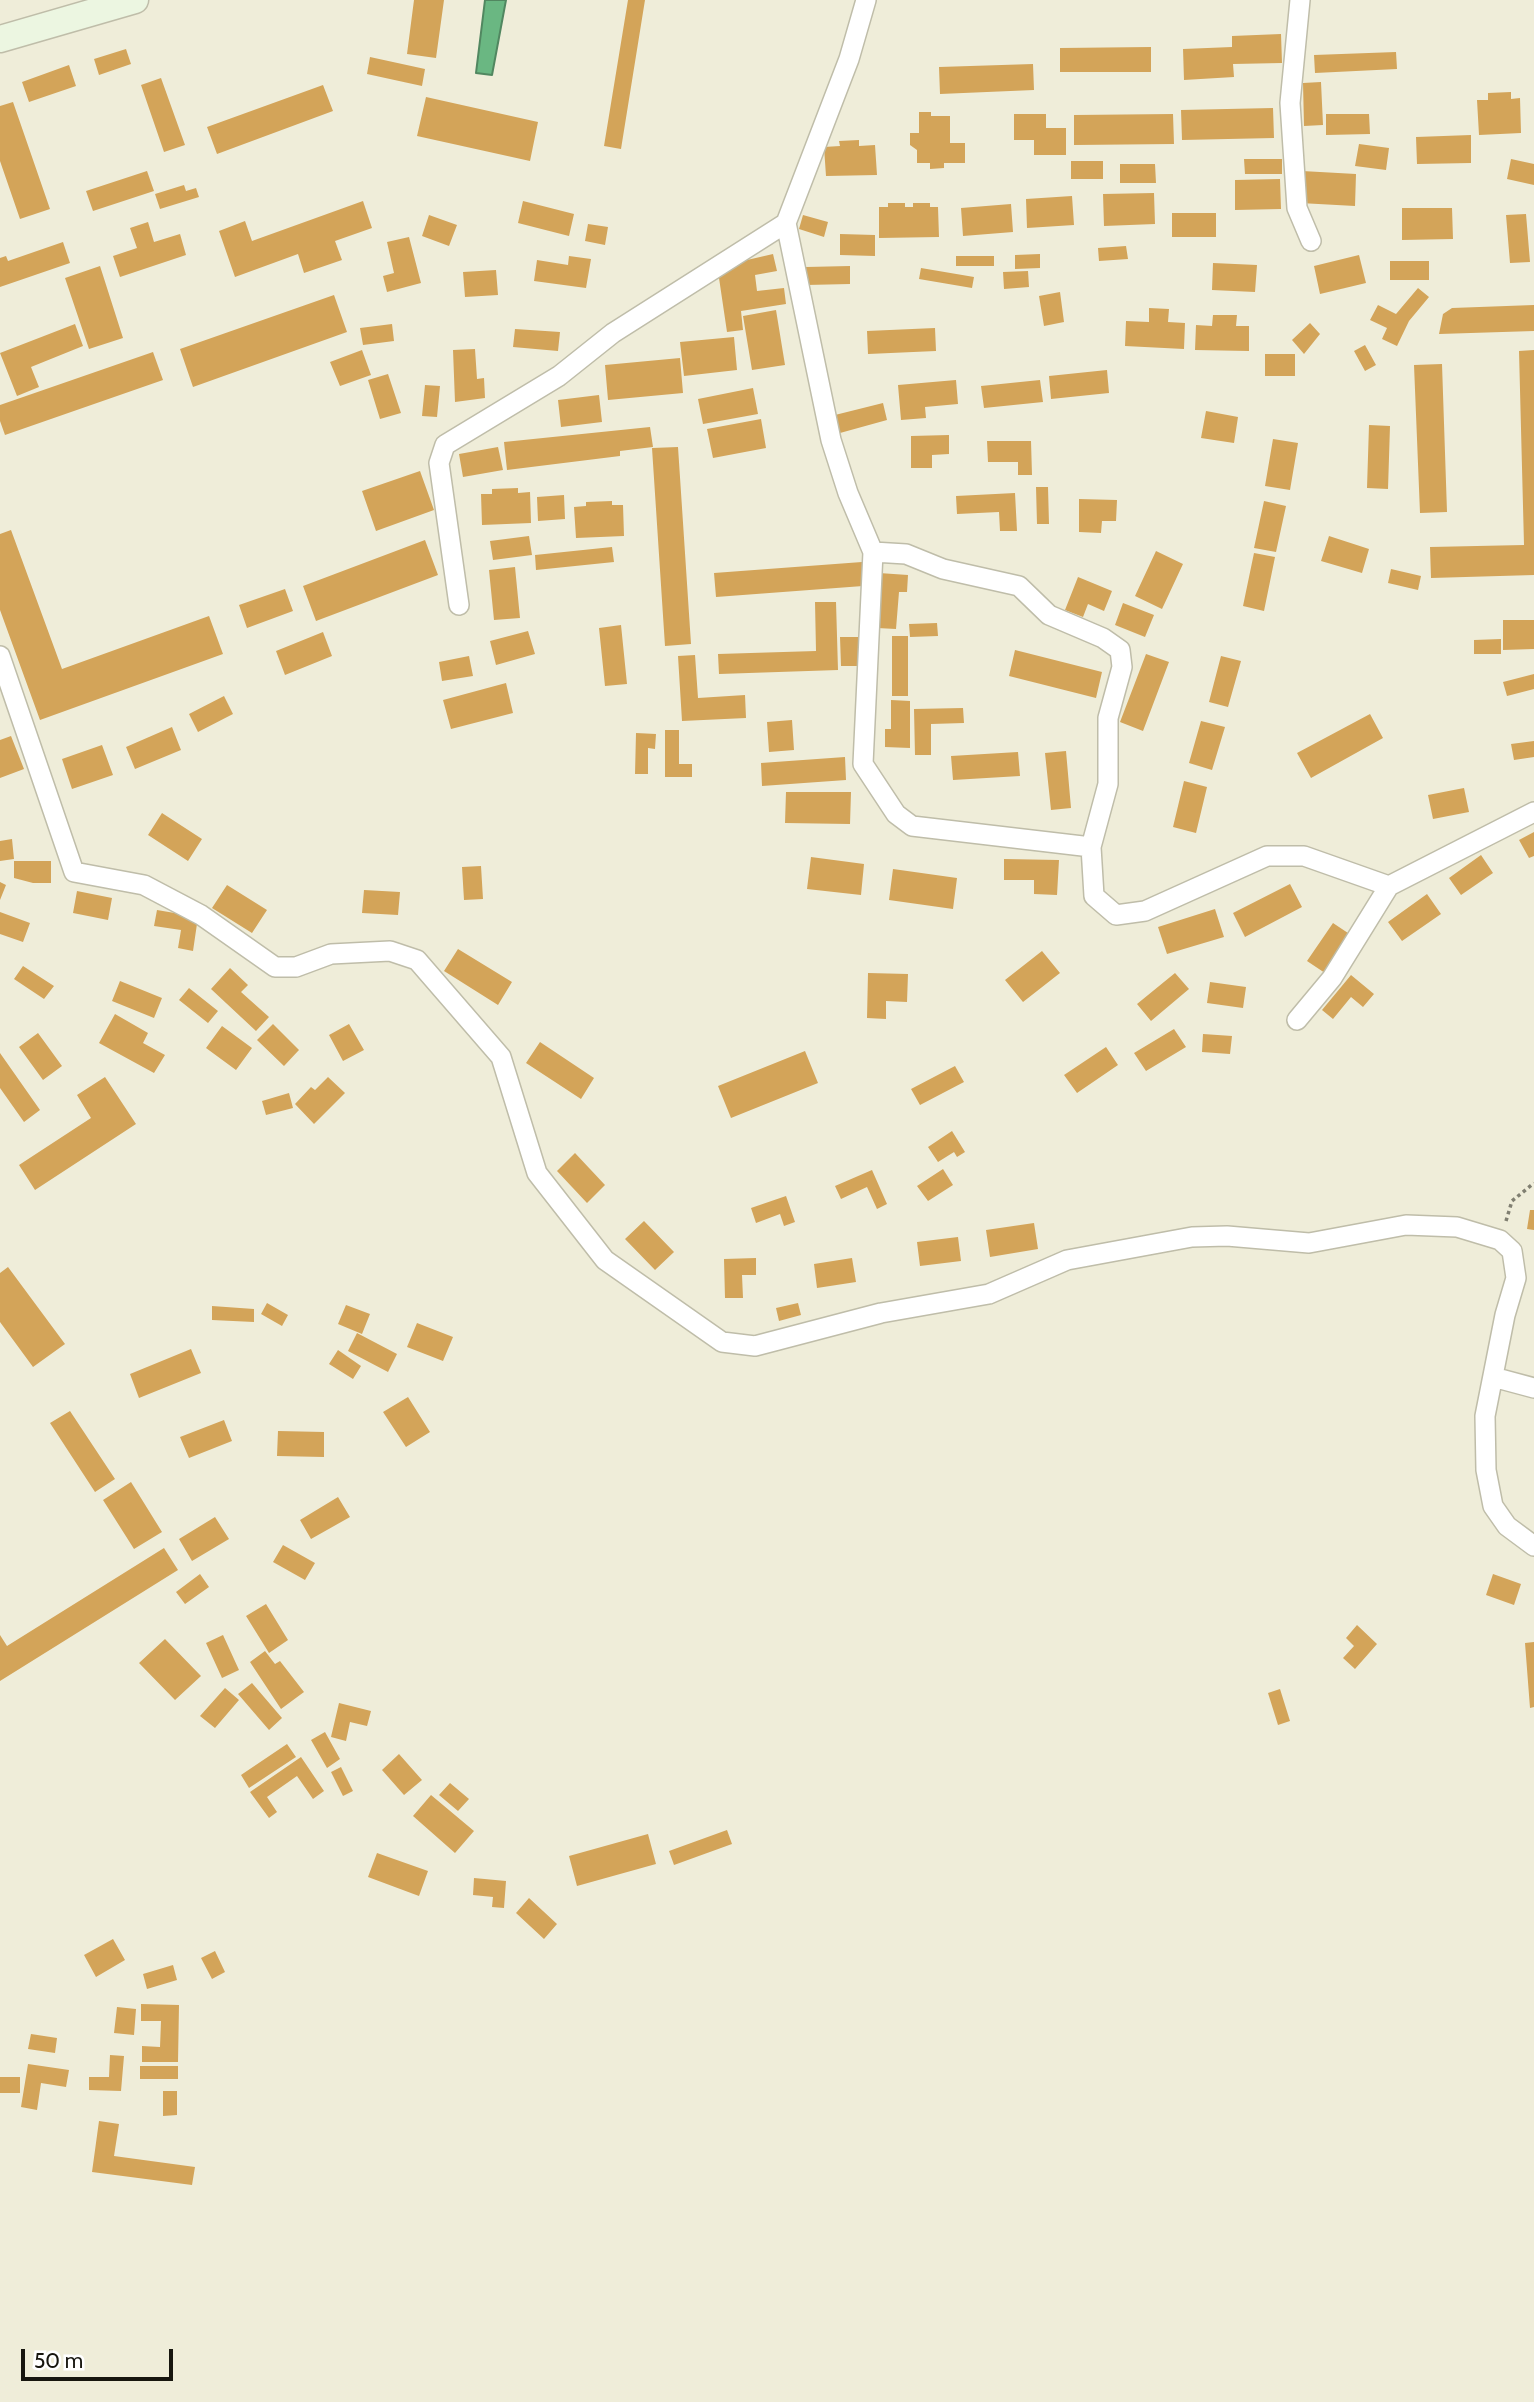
<!DOCTYPE html>
<style>
body{margin:0}
#map{position:relative;width:1534px;height:2402px;overflow:hidden;background:#efedd9;font-family:Cabin,sans-serif}
canvas{display:block}
.scale{position:absolute;left:21px;top:2349px;width:152px;height:32px;box-sizing:border-box;border:4px solid #17160f;border-top:0;padding-left:9px;font-size:21px;line-height:24px;white-space:nowrap;color:#17160f;-webkit-text-stroke:5px #fff;paint-order:stroke}
</style>
<div id="map">
<canvas width="1534" height="2402"></canvas>
<div class="scale">50 m</div>
</div>
<script>
const ctx = document.querySelector('canvas').getContext('2d');
ctx.lineJoin = 'round';
function fill(path, color) {
  ctx.fillStyle = color;
  ctx.fill(path, 'evenodd');
}
function toPath(rows) {
  const path = new Path2D();
  for (const r of rows) {
    path.moveTo(r[0], r[1]);
    for (let i = 2; i < r.length; i += 2) path.lineTo(r[i], r[i + 1]);
  }
  return path;
}
function trace(path, color, width, dash) {
  ctx.strokeStyle = color;
  ctx.lineWidth = width;
  ctx.lineCap = dash ? 'butt' : 'round';
  ctx.setLineDash(dash || []);
  ctx.stroke(path);
}
const water = toPath([
 [485,0,506,0,492,75,476,73,485,0]
]);
const building = toPath([
 [414,0,444,0,436,58,407,54],
 [628,0,645,0,621,149,604,146],
 [1281,34,1282,63,1233,64,1234,77,1184,80,1183,49,1232,47,1232,36],
 [1151,47,1151,72,1060,72,1060,48],
 [126,49,131,64,99,75,94,59],
 [1396,52,1397,69,1315,73,1314,55],
 [370,57,425,69,422,86,367,74],
 [1033,64,1034,90,940,94,939,67],
 [69,65,76,86,29,102,22,82],
 [161,78,185,145,164,152,141,85],
 [1321,82,1323,125,1304,126,1303,83],
 [323,85,333,111,217,154,207,127],
 [1511,92,1511,99,1520,98,1521,133,1479,135,1477,100,1488,100,1488,93],
 [426,97,538,122,530,161,417,136],
 [13,102,50,209,20,219,0,161,0,106],
 [1273,108,1274,138,1182,140,1181,110],
 [919,112,931,112,931,116,950,116,950,143,965,143,965,163,944,163,944,168,930,169,930,163,917,163,917,150,910,145,910,133,919,133],
 [1014,114,1046,114,1046,128,1066,128,1066,155,1034,155,1034,140,1014,140],
 [1173,114,1174,144,1074,145,1074,115],
 [1326,114,1369,114,1370,134,1326,135],
 [1471,135,1471,163,1417,164,1416,137],
 [859,140,859,146,875,145,877,175,826,176,824,147,840,146,839,141],
 [1359,144,1389,148,1386,170,1355,166],
 [1244,159,1282,159,1282,174,1245,174],
 [1511,159,1534,164,1534,185,1507,179],
 [1071,161,1103,161,1103,179,1071,179],
 [1120,164,1155,164,1156,183,1120,183],
 [147,171,154,191,93,211,86,191],
 [1302,171,1356,174,1355,206,1300,203],
 [1280,179,1281,209,1235,210,1235,180],
 [184,185,186,191,196,188,199,197,160,209,155,194],
 [1154,193,1155,224,1104,226,1103,194],
 [1072,196,1074,225,1027,228,1026,199],
 [363,201,372,228,335,241,342,260,304,273,298,254,235,277,219,231,245,221,252,241],
 [523,201,574,214,569,236,518,223],
 [888,203,905,203,905,207,913,207,913,203,930,203,930,207,938,207,939,237,879,238,879,207,888,207],
 [1011,204,1013,232,963,236,961,208],
 [1402,208,1452,208,1453,239,1402,240],
 [1172,213,1216,213,1216,237,1172,237],
 [1526,214,1530,262,1510,263,1506,215],
 [429,215,457,225,449,246,422,236],
 [803,215,828,222,824,237,799,229],
 [148,222,154,242,180,234,186,255,120,277,113,256,137,248,130,228],
 [588,224,608,227,605,245,585,241],
 [840,234,875,235,875,256,840,255],
 [409,237,421,283,387,292,383,276,394,273,387,242],
 [63,242,70,263,0,287,0,258,6,256,8,261],
 [1126,246,1128,259,1099,261,1098,248],
 [773,254,777,271,755,275,757,291,784,288,786,304,741,311,743,330,727,332,719,278,734,263],
 [1040,254,1040,268,1015,269,1015,255],
 [1359,255,1366,283,1320,294,1314,266],
 [569,256,591,259,586,288,534,281,537,260,568,265],
 [956,256,994,256,994,266,956,266],
 [1390,261,1429,261,1429,280,1390,280],
 [1213,263,1257,265,1255,292,1212,290],
 [100,266,123,338,89,349,65,278],
 [850,266,850,284,806,285,806,267],
 [921,268,974,277,972,288,919,279],
 [496,270,498,295,465,297,463,272],
 [1028,271,1029,287,1004,289,1003,272],
 [1418,288,1429,297,1409,321,1397,346,1382,339,1387,328,1370,320,1378,305,1396,314],
 [1060,292,1064,322,1044,326,1039,296],
 [334,295,347,332,193,387,180,349],
 [1534,305,1534,331,1439,334,1443,314,1452,308],
 [1149,308,1169,309,1168,322,1185,323,1184,349,1125,346,1126,321,1149,322],
 [776,310,785,365,752,370,743,316],
 [1213,315,1237,315,1236,326,1249,326,1249,351,1195,350,1196,325,1212,326],
 [1310,323,1320,334,1304,354,1292,340],
 [75,324,83,346,31,367,39,387,17,396,0,353],
 [392,324,394,341,363,345,360,328],
 [935,328,936,351,868,354,867,331],
 [515,329,560,332,558,351,513,347],
 [734,337,737,370,684,376,680,342],
 [1365,345,1376,365,1365,371,1354,351],
 [475,349,477,379,484,378,485,398,455,402,453,350],
 [362,350,371,375,340,386,330,362],
 [1534,350,1534,575,1431,578,1430,547,1524,545,1519,351],
 [153,352,163,380,5,435,0,421,0,405],
 [1265,354,1295,354,1295,376,1265,376],
 [680,358,683,393,608,400,605,365],
 [1442,364,1447,512,1420,513,1414,365],
 [1107,370,1109,393,1051,399,1049,376],
 [388,374,401,413,380,419,368,380],
 [956,380,958,404,925,407,926,418,901,420,898,385],
 [1040,380,1043,402,984,408,981,386],
 [425,385,440,386,437,417,422,416],
 [753,388,758,414,703,424,698,399],
 [599,395,602,422,561,427,558,400],
 [883,403,887,420,840,433,835,415],
 [1206,411,1238,417,1234,443,1201,438],
 [761,419,766,448,713,458,707,429],
 [1369,425,1390,426,1388,489,1367,488],
 [650,427,653,447,620,451,620,456,507,470,504,442],
 [949,435,949,454,932,455,932,468,911,468,911,436],
 [1273,439,1298,443,1290,490,1265,486],
 [987,441,1031,441,1032,475,1018,475,1018,462,988,462],
 [498,447,503,470,463,477,459,454],
 [678,447,691,644,665,646,652,448],
 [420,471,434,510,376,531,362,491],
 [1036,487,1048,487,1049,524,1037,524],
 [518,488,518,493,530,492,531,523,482,525,481,494,492,494,492,489],
 [1015,493,1017,531,1000,531,999,512,957,514,956,496],
 [564,495,565,519,538,521,537,497],
 [1079,499,1117,500,1116,521,1102,521,1101,533,1079,532],
 [612,501,612,505,623,505,624,536,576,538,574,507,586,506,586,502],
 [1264,501,1286,506,1276,552,1254,548],
 [11,530,62,669,209,616,223,654,40,720,0,610,0,534],
 [529,536,532,555,493,560,490,541],
 [1329,536,1369,549,1362,573,1321,561],
 [425,540,438,575,316,621,303,586],
 [612,547,614,562,536,570,535,555],
 [1156,551,1183,564,1162,609,1135,596],
 [1254,553,1275,557,1264,611,1243,606],
 [862,562,863,586,716,597,714,573],
 [515,567,520,618,494,620,489,570],
 [1391,569,1421,576,1418,590,1388,583],
 [879,573,908,575,907,592,899,592,896,629,877,628],
 [1078,577,1112,591,1104,611,1088,604,1083,617,1065,610],
 [285,589,293,611,247,628,239,605],
 [815,602,836,602,838,670,719,674,718,654,816,651],
 [1123,603,1154,615,1145,637,1115,625],
 [1503,620,1534,620,1534,649,1503,650],
 [937,623,938,636,910,637,909,624],
 [621,625,627,684,605,686,599,628],
 [528,631,535,654,496,665,490,641],
 [323,632,332,656,285,675,276,651],
 [892,636,908,636,908,696,892,696],
 [840,637,859,637,860,666,841,666],
 [1501,639,1501,654,1474,654,1474,640],
 [1015,650,1102,672,1096,698,1009,676],
 [1146,654,1169,662,1143,731,1120,722],
 [695,655,698,698,745,695,746,718,682,721,678,656],
 [469,656,473,676,442,681,439,662],
 [1221,656,1241,661,1228,707,1209,702],
 [1534,674,1534,689,1507,696,1503,682],
 [506,683,513,713,451,729,443,700],
 [224,696,233,714,198,732,189,714],
 [891,700,910,701,910,748,885,747,885,729,891,729],
 [963,708,964,723,931,724,931,755,915,755,914,709],
 [1370,714,1383,738,1311,778,1297,753],
 [792,720,794,750,769,752,767,722],
 [1201,721,1225,727,1212,770,1189,763],
 [172,727,181,750,135,769,126,747],
 [665,730,679,730,679,764,692,764,692,777,665,777],
 [636,733,656,734,655,749,648,748,648,774,635,774],
 [11,736,24,769,0,778,0,740],
 [1534,741,1534,757,1514,760,1511,744],
 [102,745,113,775,72,789,62,759],
 [1066,751,1071,808,1051,810,1045,753],
 [1018,752,1020,776,953,780,951,756],
 [845,757,846,780,762,786,761,763],
 [1184,781,1207,787,1196,833,1173,827],
 [1464,788,1469,812,1433,819,1428,795],
 [786,792,851,792,850,824,785,823],
 [162,813,202,839,188,861,148,835],
 [1534,832,1534,856,1529,858,1519,840],
 [12,839,14,859,0,861,0,841],
 [1481,855,1493,873,1461,895,1449,878],
 [811,857,864,864,861,895,807,889],
 [1004,859,1059,860,1057,895,1034,894,1034,880,1004,880],
 [14,861,51,861,51,883,33,883,14,878],
 [481,866,483,899,464,900,462,867],
 [893,869,957,878,953,909,889,900],
 [0,882,6,885,0,900],
 [1290,884,1302,907,1245,937,1233,913],
 [227,885,267,910,252,933,212,908],
 [364,890,400,892,398,915,362,913],
 [77,891,112,898,108,920,73,913],
 [1427,894,1441,914,1402,941,1388,922],
 [1215,909,1224,937,1167,954,1158,927],
 [157,910,198,917,193,951,178,948,181,930,154,926],
 [0,912,30,923,23,942,0,934],
 [1333,923,1351,935,1325,973,1307,961],
 [458,949,512,982,498,1005,444,971],
 [1042,951,1060,973,1023,1002,1005,980],
 [23,966,54,986,44,999,14,979],
 [230,968,248,985,241,992,269,1017,256,1031,211,989],
 [868,973,908,974,907,1002,886,1001,886,1019,867,1018],
 [1175,973,1189,989,1151,1021,1137,1004],
 [1351,975,1374,994,1363,1007,1351,997,1333,1019,1322,1010],
 [120,981,162,998,154,1018,112,1001],
 [1210,982,1246,987,1243,1008,1207,1003],
 [189,988,218,1011,208,1023,179,1000],
 [115,1014,148,1033,143,1043,165,1055,154,1073,99,1043],
 [273,1024,299,1050,284,1066,257,1040],
 [349,1024,364,1050,343,1061,329,1035],
 [222,1026,252,1048,236,1070,206,1048],
 [1174,1029,1186,1047,1146,1071,1134,1053],
 [38,1033,62,1066,43,1080,19,1047],
 [1203,1034,1232,1036,1230,1054,1202,1052],
 [540,1042,594,1078,581,1099,526,1063],
 [1106,1047,1118,1065,1077,1093,1064,1075],
 [805,1051,818,1083,731,1118,718,1086],
 [0,1053,40,1110,24,1122,0,1088],
 [955,1066,964,1082,920,1105,911,1089],
 [105,1077,136,1124,35,1190,19,1165,91,1118,77,1095],
 [328,1077,345,1093,314,1124,295,1104,311,1087,315,1090],
 [289,1093,293,1108,266,1115,262,1101],
 [952,1131,965,1152,957,1157,954,1152,938,1162,928,1147],
 [575,1153,605,1185,587,1203,557,1171],
 [943,1169,953,1185,928,1201,917,1186],
 [872,1170,887,1204,877,1209,867,1187,841,1199,835,1186],
 [786,1196,795,1222,784,1226,780,1214,756,1223,751,1208],
 [1530,1210,1534,1210,1534,1230,1527,1229],
 [644,1221,674,1252,655,1270,625,1239],
 [1034,1223,1038,1249,990,1257,986,1230],
 [958,1237,961,1261,920,1266,917,1242],
 [756,1258,756,1275,742,1275,743,1298,725,1298,724,1259],
 [852,1258,856,1282,817,1288,814,1264],
 [8,1267,65,1344,33,1367,0,1322,0,1273],
 [267,1303,288,1315,282,1326,261,1314],
 [798,1303,801,1315,779,1321,776,1308],
 [346,1305,370,1314,362,1334,338,1324],
 [212,1306,254,1309,254,1322,212,1320],
 [417,1323,453,1337,443,1361,407,1347],
 [357,1333,397,1354,388,1372,348,1351],
 [191,1349,201,1373,139,1398,130,1374],
 [338,1350,361,1366,353,1379,329,1364],
 [408,1397,430,1432,406,1447,383,1412],
 [70,1411,115,1479,95,1492,50,1423],
 [224,1420,232,1441,189,1458,180,1437],
 [278,1431,324,1432,324,1457,277,1456],
 [131,1482,162,1532,134,1549,103,1500],
 [338,1497,350,1517,311,1539,300,1520],
 [215,1517,229,1539,192,1561,179,1539],
 [283,1545,315,1563,305,1580,273,1562],
 [164,1548,178,1570,0,1681,0,1635,7,1646],
 [200,1574,209,1587,185,1604,176,1592],
 [1493,1574,1521,1584,1514,1605,1486,1595],
 [266,1604,288,1640,269,1653,246,1616],
 [1357,1625,1377,1644,1355,1669,1343,1658,1354,1646,1346,1638],
 [223,1635,239,1670,222,1678,206,1643],
 [165,1639,201,1676,175,1700,139,1663],
 [1534,1642,1534,1707,1530,1708,1525,1643],
 [265,1651,275,1664,280,1661,304,1692,281,1709,250,1662],
 [252,1683,282,1718,269,1730,238,1694],
 [225,1688,239,1700,215,1728,200,1716],
 [1280,1689,1290,1721,1278,1725,1268,1693],
 [339,1703,371,1711,367,1726,350,1722,346,1741,331,1737],
 [325,1732,340,1759,327,1768,311,1740],
 [287,1744,296,1757,249,1788,241,1775],
 [399,1754,422,1780,404,1795,382,1770],
 [301,1757,324,1791,313,1799,297,1776,267,1797,277,1812,269,1818,250,1792],
 [341,1767,353,1791,343,1796,331,1772],
 [450,1783,469,1799,458,1811,439,1795],
 [431,1795,474,1831,455,1853,413,1816],
 [727,1830,732,1844,674,1865,669,1851],
 [648,1834,656,1864,577,1886,569,1856],
 [377,1853,428,1871,419,1896,368,1877],
 [474,1878,506,1881,504,1908,492,1907,493,1897,473,1895],
 [529,1898,557,1924,544,1939,516,1913],
 [113,1939,125,1960,96,1977,84,1955],
 [215,1951,225,1972,212,1979,201,1958],
 [173,1965,177,1980,147,1989,143,1974],
 [141,2004,179,2005,178,2062,142,2062,142,2046,160,2047,161,2021,141,2021],
 [117,2007,136,2009,134,2035,114,2033],
 [31,2034,57,2038,55,2053,28,2049],
 [110,2055,124,2056,121,2091,89,2090,89,2077,109,2077],
 [28,2064,69,2070,66,2087,41,2083,37,2110,21,2107],
 [140,2066,178,2066,178,2079,140,2079],
 [0,2077,20,2077,20,2093,0,2093],
 [163,2091,177,2091,177,2115,163,2116],
 [99,2121,119,2124,114,2156,195,2167,192,2185,92,2172]
]);
const path = toPath([
 [1506,1221,1512,1201,1534,1183]
]);
const street = toPath([
 [866,0,849,59,786,223,831,440,848,493,873,552,863,764,896,814,912,826,1091,847],
 [1300,0,1290,103,1297,208,1311,241],
 [873,552,906,554,943,569,1019,586,1049,615,1103,638,1120,650,1122,667,1108,718,1108,784,1091,847,1094,896,1116,915,1145,911,1267,856,1304,856,1389,886],
 [459,605,439,463,445,445,559,376,613,333,786,223],
 [0,656,74,872,144,885,201,915,275,967,296,967,331,954,390,951,417,960,501,1057,537,1173,605,1260,722,1342,755,1346,881,1313,989,1294,1067,1260,1192,1237,1227,1236,1309,1243,1406,1225,1457,1227,1500,1240,1512,1251,1516,1278,1505,1315,1485,1416,1486,1470,1493,1506,1507,1526,1534,1546],
 [1297,1020,1332,978,1389,886,1534,812],
 [1493,1377,1534,1388]
]);
const secondary = toPath([
 [0,39,135,0]
]);
fill(water, '#6ab782');
trace(water, '#518760', 2);
fill(building, '#d3a459');
trace(street, '#bfbda9', 22);
trace(secondary, '#bfbda9', 29);
trace(path, '#807f71', 3.5, [3.5, 3.5]);
trace(street, '#fff', 19);
trace(secondary, '#ecf6e1', 26);
</script>
